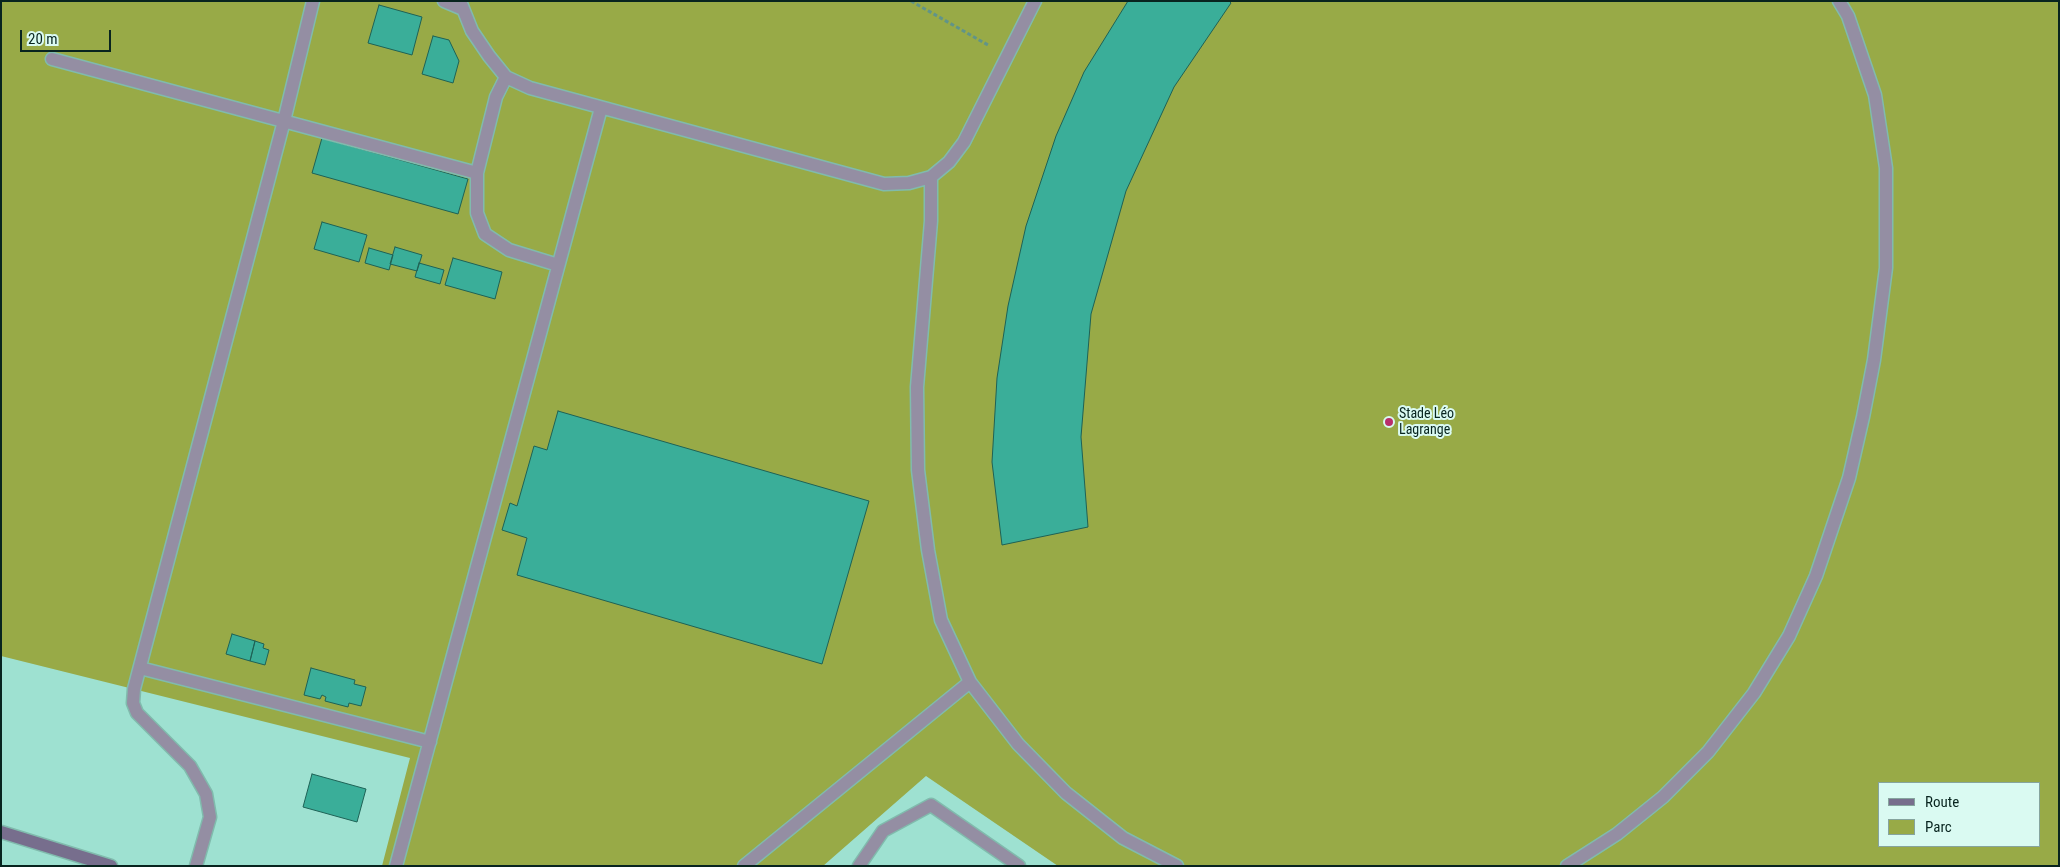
<!DOCTYPE html>
<meta charset="utf-8">
<style>
body{margin:0}
#map{position:relative;width:2060px;height:867px;overflow:hidden;background:#9ee1d1;font-family:"Roboto Condensed",sans-serif}
canvas{display:block}
.frame{position:absolute;inset:0;border:2px solid #08241f;pointer-events:none}
.legend{position:absolute;left:1878px;top:782px;width:162px;height:65px;box-sizing:border-box;background:#dafaf2;border:1px solid #86a49e;margin:0;padding:6px 9px;list-style:none;font-size:15px;color:#08241f}
.legend li{display:flex;align-items:center;gap:10px;height:25px}
.legend b{width:25px;border:1px solid #86a49e}
.scale{position:absolute;left:20px;top:30px;width:91px;height:22px;box-sizing:border-box;border:2px solid #08241f;border-top:0;padding-left:6px;font-size:15px;line-height:18px;white-space:nowrap;color:#08241f;-webkit-text-stroke:4px #dafaf2;paint-order:stroke}
</style>
<div id="map">
<canvas width="2060" height="867"></canvas>
<div class="frame"></div>
<ul class="legend">
<li><b style="height:6px;background:#776e8d"></b>Route</li>
<li><b style="height:14px;background:#98aa47"></b>Parc</li>
</ul>
<div class="scale">20 m</div>
</div>
<script>
const ctx = document.querySelector('canvas').getContext('2d');
ctx.lineJoin = 'round';
function fill(path, color) {
  ctx.fillStyle = color;
  ctx.fill(path, 'evenodd');
}
function toPath(rows) {
  const path = new Path2D();
  for (const r of rows) {
    path.moveTo(r[0], r[1]);
    for (let i = 2; i < r.length; i += 2) path.lineTo(r[i], r[i + 1]);
  }
  return path;
}
function trace(path, color, width, dash) {
  ctx.strokeStyle = color;
  ctx.lineWidth = width;
  ctx.lineCap = dash ? 'butt' : 'round';
  ctx.setLineDash(dash || []);
  ctx.stroke(path);
}
function drawText(font, color, halo, rows, align = 'center') {
  ctx.font = font + ' "Roboto Condensed",sans-serif';
  ctx.lineWidth = 4;
  ctx.setLineDash([]);
  ctx.textBaseline = 'middle';
  ctx.strokeStyle = halo;
  ctx.fillStyle = color;
  for (const [text, x, y, turn = 0] of rows) {
    ctx.save();
    ctx.translate(x, y);
    ctx.rotate((+turn || 0) * Math.PI / 180);
    ctx.textAlign = isNaN(turn) ? turn : align;
    if (halo) ctx.strokeText(text, 0, 0);
    ctx.fillText(text, 0, 0);
    ctx.restore();
  }
}
const green = toPath([
 [1,1,2059,1,2059,866,1058,866,926,776,823,866,382,866,410,758,1,656],
 [1879,783,2039,783,2039,846,1879,846]
]);
const building = toPath([
 [1128,1,1229,1,1231,3,1174,87,1126,191,1091,314,1081,437,1088,527,1002,545,992,462,997,378,1008,306,1026,226,1056,136,1084,72,1128,1],
 [379,5,422,17,412,55,368,43,379,5],
 [433,36,449,40,459,61,453,83,422,74,433,36],
 [322,138,468,179,458,214,312,173,322,138],
 [322,222,367,235,359,262,314,249,322,222],
 [395,247,422,255,417,271,390,264,395,247],
 [369,248,393,255,389,270,365,263,369,248],
 [453,258,502,272,495,299,445,285,453,258],
 [419,263,444,270,440,284,415,277,419,263],
 [558,411,869,501,822,664,517,575,527,538,502,530,510,503,517,506,534,446,547,450,558,411],
 [232,634,255,641,250,661,226,654,232,634],
 [255,641,264,644,263,648,269,650,265,665,250,661,255,641],
 [311,668,355,680,354,684,366,687,361,706,349,703,348,707,325,701,326,697,322,695,320,699,304,695,311,668],
 [312,774,366,789,357,822,303,807,312,774]
]);
const path = toPath([
 [911,1,988,45]
]);
const service = toPath([
 [444,1,463,9],
 [460,1,472,31,489,56,506,77,530,88,884,184,909,183,931,177,949,162,964,142,1035,1],
 [52,59,477,173],
 [506,77,496,97,477,173,477,213,485,234,509,250,558,265],
 [931,177,931,221,917,387,918,470,928,550,941,620,970,682],
 [140,668,430,742],
 [196,866,210,817,206,794,190,766,137,713,133,703,134,689,284,121,313,1],
 [396,866,601,108],
 [744,866,970,682,1018,744,1066,793,1123,838,1177,866],
 [859,866,883,831,931,805,1019,866],
 [1567,866,1617,834,1663,797,1708,752,1754,693,1789,636,1816,576,1849,478,1863,417,1874,360,1886,268,1886,168,1875,95,1848,16,1839,1]
]);
const secondary = toPath([
 [1,832,111,866]
]);
const markers = [
 [1389,422,5,"#b82e6b"]
];
const poiNames = [
 ["Stade Léo",1399,414],
 ["Lagrange",1399,430]
];
fill(green, '#98aa47');
fill(building, '#3aae99');
trace(building, '#1e6256', 1);
trace(service, '#80bbad', 15);
trace(secondary, '#80bbad', 15);
trace(path, '#619489', 3, [4, 2.5]);
trace(service, '#948ea3', 12);
trace(secondary, '#776e8d', 12);
for (const [x, y, r, color] of markers) {
  const dot = new Path2D();
  dot.arc(x, y, r, 0, 2 * Math.PI);
  ctx.fillStyle = color;
  ctx.fill(dot);
  trace(dot, '#dafaf2', 2);
}
drawText('14px', '#08241f', '#dafaf2', poiNames, 'left');
</script>
